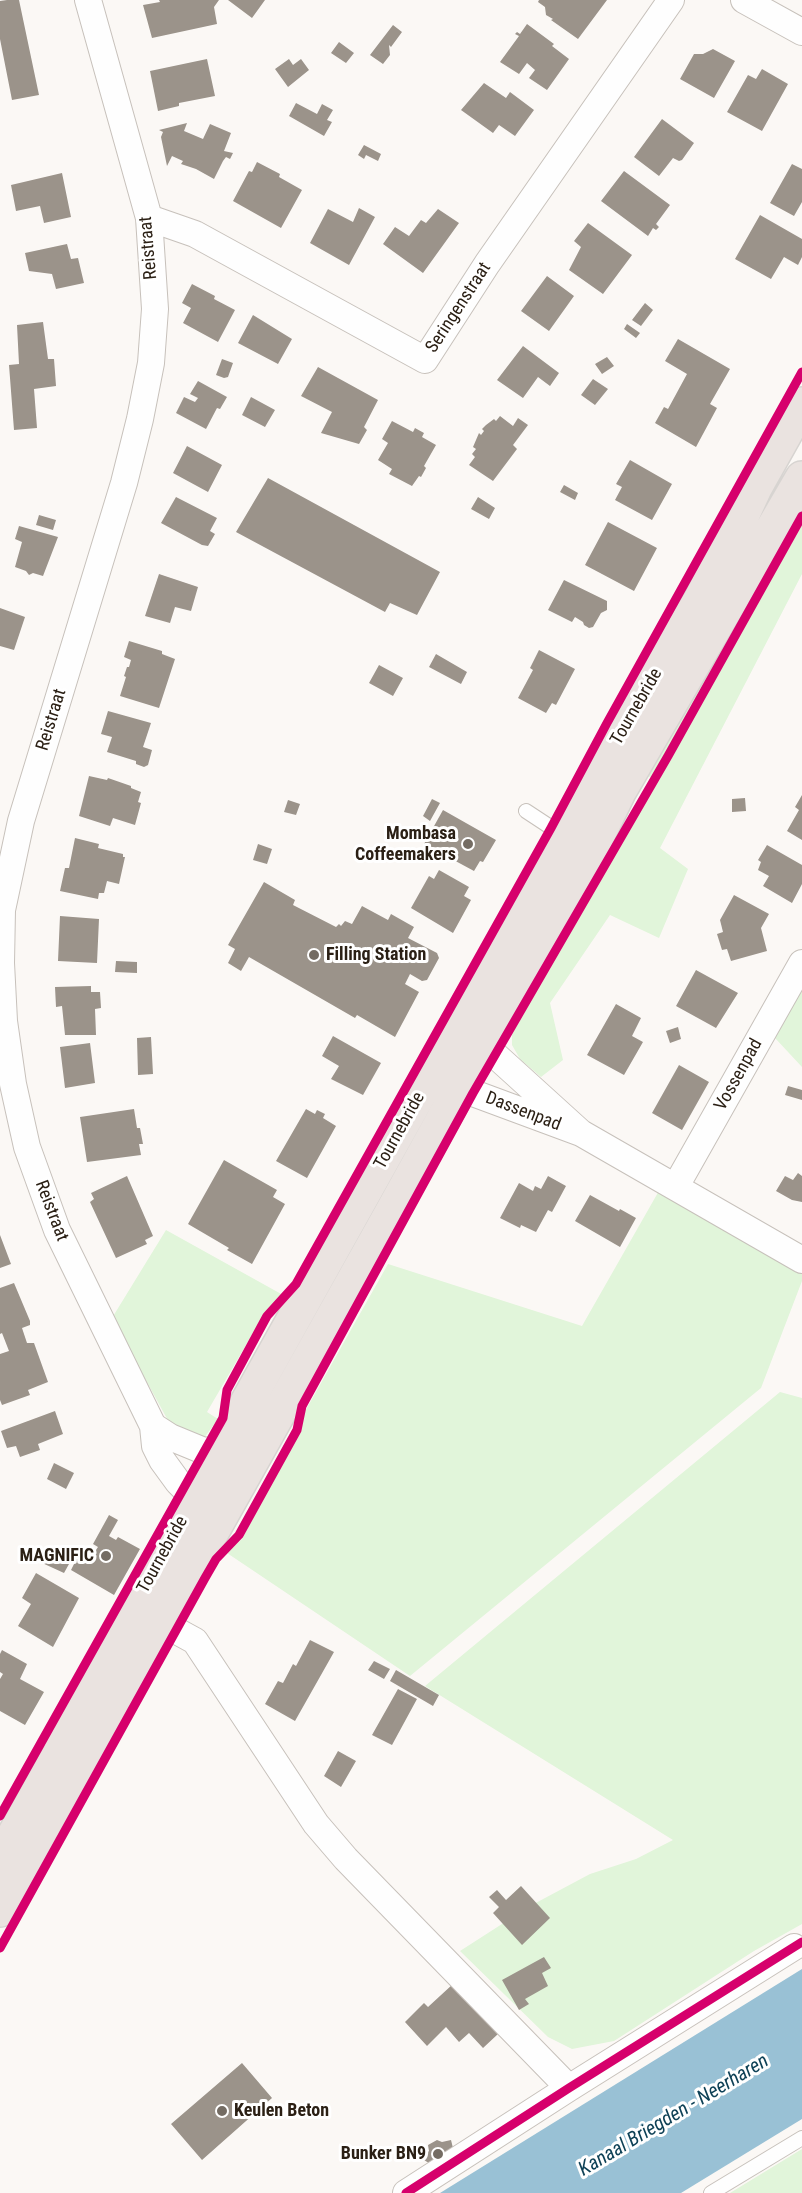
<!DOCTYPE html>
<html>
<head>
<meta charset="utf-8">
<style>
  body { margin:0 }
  canvas { display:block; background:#fbf8f5 }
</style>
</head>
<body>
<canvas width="802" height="2193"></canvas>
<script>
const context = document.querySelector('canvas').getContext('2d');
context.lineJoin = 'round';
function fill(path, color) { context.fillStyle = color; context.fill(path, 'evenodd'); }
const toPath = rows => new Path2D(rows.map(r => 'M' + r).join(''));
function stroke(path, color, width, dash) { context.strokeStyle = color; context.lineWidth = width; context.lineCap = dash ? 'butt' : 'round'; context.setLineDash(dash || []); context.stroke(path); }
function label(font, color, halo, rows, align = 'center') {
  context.font = font + ' "Roboto Condensed",sans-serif'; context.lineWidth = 6; context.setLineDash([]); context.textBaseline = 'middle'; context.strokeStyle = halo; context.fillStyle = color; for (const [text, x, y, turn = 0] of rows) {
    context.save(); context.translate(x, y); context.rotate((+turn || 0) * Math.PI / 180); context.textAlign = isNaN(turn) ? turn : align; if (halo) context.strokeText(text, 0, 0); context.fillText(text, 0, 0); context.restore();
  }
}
const green = toPath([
  [802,509,651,778,646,774],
  [802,525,802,574,660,848,688,869,659,938,610,915,550,1003,563,1060,541,1077,520,1059,512,1045,512,1034],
  [802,990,802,1067,775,1038],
  [660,1189,802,1268,802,1281,761,1388,410,1676,227,1553,242,1539,299,1431,303,1415,388,1264,582,1326],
  [166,1230,283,1295,264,1314,207,1412,218,1419,204,1438,171,1426,112,1318],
  [780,1392,802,1398,802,1924,754,1951,614,2041,572,2049,548,2037,460,1951,530,1906,590,1874,636,1859,673,1840,425,1686],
  [802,2149,802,2193,730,2193]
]);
const water = toPath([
  [802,1969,802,2119,681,2193,440,2193]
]);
const building = toPath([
  [7,0,19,0,39,95,12,100,0,39,0,1],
  [159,0,219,0,214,7,217,24,152,38,143,5,160,2],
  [228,0,265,0,252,18],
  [539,0,607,0,578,39,551,20,553,19,546,15,545,7,538,2],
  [527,24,554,44,552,46,569,59,547,90,529,78,535,70,527,63,519,74,500,62,519,36,515,34,517,32,520,34],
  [393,25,402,32,391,47,389,45,390,55,383,64,370,55],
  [339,42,354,53,346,63,331,53],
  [713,49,735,61,714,98,680,79,694,54,703,54],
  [207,59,215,96,179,103,179,106,158,111,150,71],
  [289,59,293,65,301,59,309,70,288,87,275,69],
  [762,69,788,84,762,131,727,112,748,75,756,79],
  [484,83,506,98,510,92,534,110,515,136,499,125,493,133,461,110],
  [296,103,317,114,322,104,333,110,327,120,332,122,324,136,289,116],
  [662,119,694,143,682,160,679,161,673,158,659,176,634,157],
  [187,123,184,131,203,139,210,124,231,133,224,151,233,153,230,159,226,157,223,161,214,179,196,169,181,164,183,161,172,156,167,166,161,137,163,132,159,130],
  [364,145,381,154,378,161,366,155,364,159,358,155],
  [257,162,280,174,279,177,302,190,281,228,233,201,249,171,252,172],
  [792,164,802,169,802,202,794,216,770,203],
  [624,171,670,205,656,224,659,227,656,230,653,228,648,236,601,201],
  [62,173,71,217,44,223,40,206,16,211,11,185],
  [359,208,375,217,349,265,310,243,328,209,353,222],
  [438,209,459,223,423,273,383,244,395,227,409,236,421,220,426,223],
  [760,215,802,239,802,257,798,265,784,257,771,279,735,259],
  [588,223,632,255,603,294,569,270,581,247,574,241],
  [67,244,71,259,78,258,84,283,56,289,52,274,29,271,25,253],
  [547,276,574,296,549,331,521,311],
  [192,284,215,296,214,299,235,310,218,342,183,323,191,308,182,303],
  [645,303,653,310,641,326,632,320],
  [253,315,292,339,278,364,238,343],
  [43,322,48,359,54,359,56,386,34,389,37,428,14,430,9,365,19,364,17,325],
  [627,324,640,333,636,338,624,329],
  [678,339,730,369,710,404,717,408,696,447,655,423,664,407,668,409,687,374,665,361],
  [523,346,559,373,550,386,538,377,523,398,497,380],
  [607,357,614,366,602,374,595,364],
  [222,359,233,363,228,377,224,378,216,375],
  [318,367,378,400,364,427,367,430,359,444,321,433,332,412,301,396],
  [593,379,608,389,595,405,581,395],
  [198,381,227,397,220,409,217,408,206,429,176,413,184,397,195,402,198,398,190,394],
  [251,397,275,410,265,427,242,415],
  [500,416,513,426,518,418,528,425,513,445,517,449,493,481,469,465,475,457,472,454,476,449,473,447,479,433,481,435,484,431,482,429,486,425,494,419,496,421],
  [392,421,413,432,415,428,424,433,422,437,436,445,424,466,426,468,421,477,419,476,412,486,389,474,392,469,378,460,388,443,382,439],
  [187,446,222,465,208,492,173,473],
  [630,460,672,484,652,520,615,500,622,487,616,484],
  [268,478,440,572,417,615,390,603,385,612,236,532],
  [564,485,578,493,575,500,560,492],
  [176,497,217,518,210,531,215,534,208,546,202,545,161,523],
  [478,497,495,508,489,519,471,509],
  [39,515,56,520,53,530,36,525],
  [608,522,657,548,634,591,585,565],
  [19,526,58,537,43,576,33,573,29,575,26,571,15,567,22,542,15,539],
  [159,574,198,587,191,611,175,607,170,623,145,616],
  [564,580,607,601,607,610,601,613,593,627,589,628,584,625,583,622,575,617,572,622,548,610],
  [0,608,25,617,14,650,0,646],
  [129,641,162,651,162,654,175,659,159,708,120,696,126,677,124,676,127,667,129,667,131,660,124,657],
  [539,650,575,669,556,705,552,703,546,713,518,698,533,670,530,668],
  [436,654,467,672,461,684,429,667],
  [379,665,403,678,393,696,369,683],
  [108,711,151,723,143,747,152,750,148,765,144,767,136,764,136,761,107,752,112,737,101,734],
  [89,776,107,780,108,778,131,786,131,788,141,792,138,802,141,803,135,825,113,818,110,826,79,816],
  [802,795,802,840,787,831,799,810,795,807],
  [745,798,746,811,732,812,732,799],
  [432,799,440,803,430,821,423,816],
  [288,800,300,804,296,815,284,812],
  [443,810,496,840,483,862,480,861,474,871,424,844],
  [75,838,99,844,98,848,123,854,123,857,125,857,119,884,107,881,104,893,99,893,98,899,60,891,65,868,69,868],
  [258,844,272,849,267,864,253,860],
  [767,845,802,865,802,884,792,903,763,886,769,876,758,870,761,862,758,860],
  [439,870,469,887,464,896,471,900,453,933,411,908,429,876,434,879],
  [264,882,295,900,293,905,336,927,339,924,341,926,345,921,352,924,362,906,388,920,391,914,414,927,408,938,437,953,439,958,427,980,422,981,410,974,405,984,419,992,395,1037,357,1015,355,1018,249,957,241,971,228,963,235,949,228,945],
  [734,895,769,914,761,928,767,951,731,961,727,949,722,950,717,934,723,932,720,920],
  [60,916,99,919,97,963,58,961],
  [116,961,137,962,137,973,115,972],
  [696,970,738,993,716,1028,676,1006],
  [91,986,91,992,100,992,101,1008,95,1009,96,1035,65,1035,62,1006,56,1007,55,987],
  [616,1004,641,1018,632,1036,643,1042,624,1075,587,1055],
  [678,1027,681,1039,670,1043,666,1031],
  [333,1036,381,1063,363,1095,331,1079,339,1066,322,1056],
  [151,1037,153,1074,138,1075,137,1038],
  [90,1043,95,1083,65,1088,60,1047],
  [679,1065,709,1082,682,1130,652,1113],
  [788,1086,802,1090,802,1100,785,1095],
  [134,1109,137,1128,140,1128,143,1144,139,1144,141,1155,87,1162,80,1117],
  [306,1109,315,1114,317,1110,325,1114,323,1118,336,1126,307,1178,276,1161],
  [224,1160,277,1190,273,1197,285,1204,252,1264,227,1250,229,1248,188,1224],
  [798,1173,802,1176,802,1202,792,1200,776,1191,785,1176,793,1180],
  [127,1176,153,1236,145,1240,147,1244,116,1258,90,1202,94,1199,91,1193],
  [548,1176,566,1186,552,1212,548,1210,536,1232,521,1225,520,1228,500,1218,519,1183,533,1191,535,1186,541,1189],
  [590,1195,619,1211,620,1209,636,1218,620,1247,575,1221],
  [0,1235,11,1264,0,1268],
  [14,1283,30,1321,30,1325,22,1328,27,1343,34,1343,48,1382,28,1390,30,1395,2,1405,0,1400,0,1354,9,1351,2,1333,0,1334,0,1288],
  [55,1411,63,1434,38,1444,40,1450,20,1457,16,1446,7,1448,1,1431],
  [54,1463,74,1473,66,1489,47,1479],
  [109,1515,118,1520,109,1536,116,1540,118,1537,140,1549,114,1595,71,1570,76,1560,73,1558,81,1545,94,1553,98,1547,93,1544],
  [42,1551,69,1564,64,1573,40,1562,37,1559],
  [36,1573,79,1598,53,1647,18,1626,31,1604,22,1598],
  [310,1640,334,1652,295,1721,265,1704,278,1681,283,1683,293,1664,296,1666],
  [2,1650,27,1664,20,1679,44,1692,25,1725,0,1711,0,1679,3,1674,0,1672,0,1654],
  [374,1661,390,1669,384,1679,368,1670],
  [396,1670,439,1695,433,1706,390,1681],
  [398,1689,417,1699,392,1745,372,1735],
  [338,1751,356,1761,341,1787,324,1776],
  [521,1886,550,1918,522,1945,493,1913,499,1907,489,1897,497,1890,506,1900],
  [544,1957,551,1968,542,1973,548,1986,525,1999,529,2004,519,2010,502,1980],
  [453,1984,498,2034,483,2048,469,2033,459,2042,446,2027,427,2046,405,2022,424,2003,428,2007],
  [242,2063,272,2098,202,2160,171,2124],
  [437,2140,442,2142,451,2140,454,2152,432,2165,424,2160,423,2156,429,2151,428,2145]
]);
const lane = toPath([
  [526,811,564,836],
  [711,2193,802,2138]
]);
const street = toPath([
  [88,0,149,218,155,309,151,363,140,419,124,483,21,821,2,910,1,963,4,1021,13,1084,27,1147,57,1230,153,1426,155,1446,162,1460,178,1482,194,1498],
  [744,0,802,32],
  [149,218,195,234,425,360,487,264,671,0],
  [466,1045,484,1045,581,1133],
  [456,1067,463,1083,473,1093,581,1133,802,1260],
  [676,1186,802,963],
  [153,1426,170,1437,204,1451,221,1449],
  [144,1627,162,1623,195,1641,316,1824,346,1859,569,2088],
  [406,2193,569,2088,794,1947]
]);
const primary = toPath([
  [0,1860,59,1754,70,1723,221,1449,632,713,700,600,731,540,755,488,802,404],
  [0,1910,390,1215,582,868,619,792,802,478]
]);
const cycleway = toPath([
  [0,1816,223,1418,227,1390,267,1316,296,1284,551,828,607,723,802,372],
  [0,1948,205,1578,216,1559,239,1535,297,1430,302,1406,473,1093,668,756,802,516],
  [406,2193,569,2088,802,1942]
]);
const markers = [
  [468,844,6,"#746c63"],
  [314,955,6,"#746c63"],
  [106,1556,6,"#746c63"],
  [222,2111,6,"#746c63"],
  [438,2154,6,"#746c63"]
];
const streetNames = [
  ["Reistraat",149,248,-95],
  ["Seringenstraat",459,308,-57],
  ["Tournebride",637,707,-60],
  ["Reistraat",52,720,-73],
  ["Vossenpad",739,1075,-61],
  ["Dassenpad",523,1112,21],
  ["Tournebride",400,1131,-61],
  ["Reistraat",51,1211,69],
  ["Tournebride",163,1555,-61]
];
const poiNames = [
  ["Mombasa",456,834],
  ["Coffeemakers",456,855],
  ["Filling Station",326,955,"left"],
  ["MAGNIFIC",94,1556],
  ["Keulen Beton",234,2111,"left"],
  ["Bunker BN9",426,2154]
];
const waterNames = [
  ["Kanaal Briegden - Neerharen",674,2116,-31]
];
fill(green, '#e1f5da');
fill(water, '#99c1d5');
fill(building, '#9b938a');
stroke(lane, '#c7c1bb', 16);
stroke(street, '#c7c1bb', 28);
stroke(primary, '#d7d4d1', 36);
stroke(lane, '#fefefe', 14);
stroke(street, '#fefefe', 26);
stroke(primary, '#eae3e0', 33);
stroke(cycleway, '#d6006c', 9);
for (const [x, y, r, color] of markers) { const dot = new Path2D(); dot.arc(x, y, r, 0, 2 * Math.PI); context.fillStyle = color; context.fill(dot); stroke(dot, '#fff', 2); }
label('18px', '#2b2015', '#fff', streetNames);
label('bold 18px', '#2b2015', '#fff', poiNames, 'right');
label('italic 20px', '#0e4156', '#fff', waterNames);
</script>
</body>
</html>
